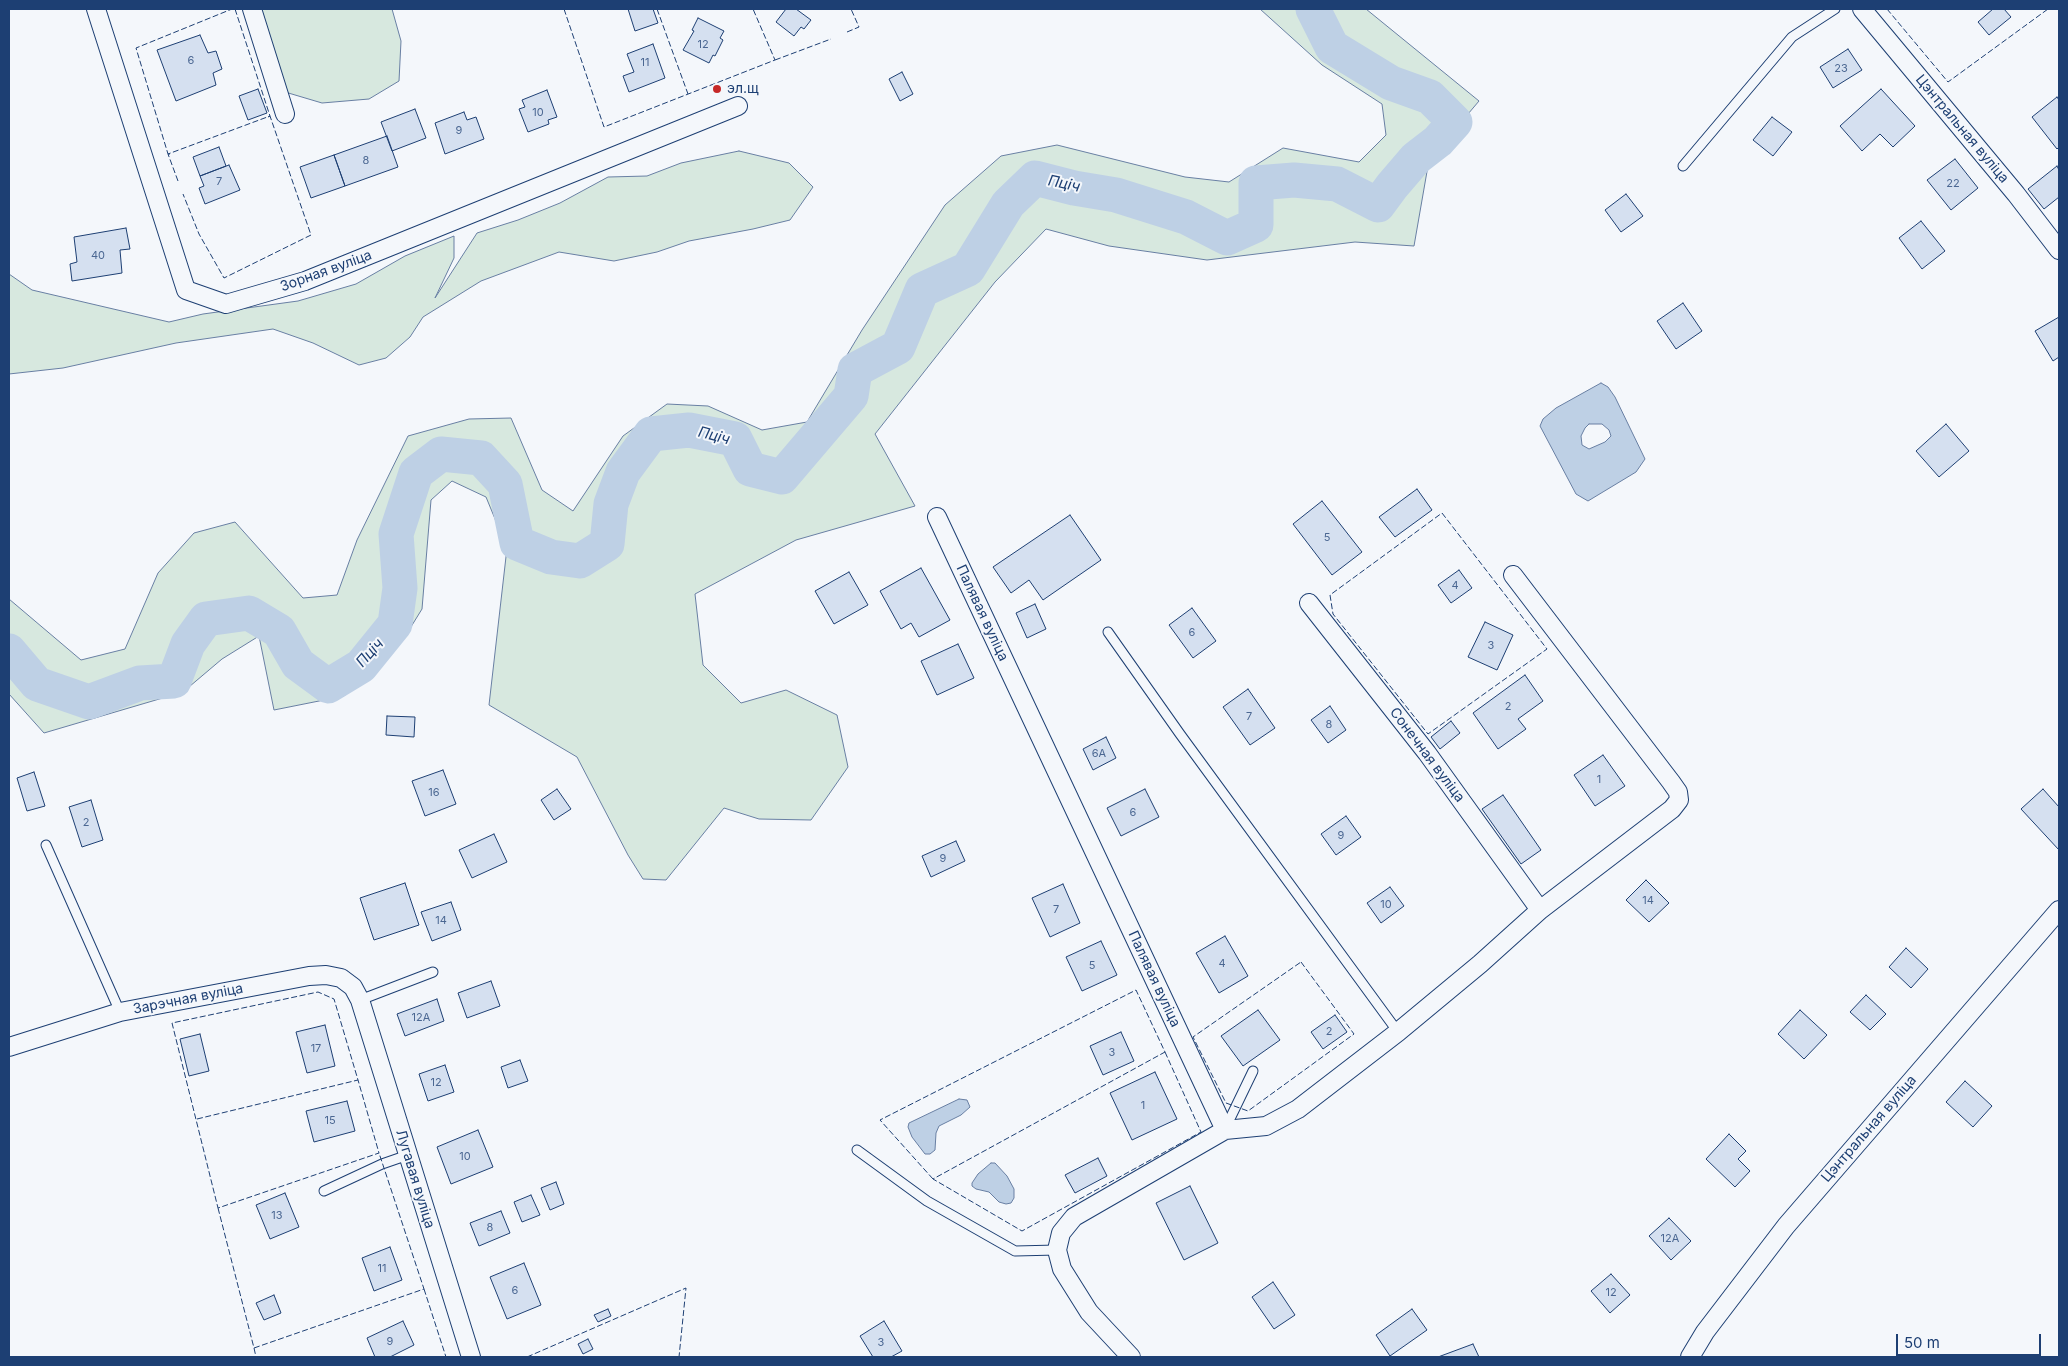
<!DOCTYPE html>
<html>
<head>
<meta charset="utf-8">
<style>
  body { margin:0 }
  #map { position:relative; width:2068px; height:1366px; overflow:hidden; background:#f4f7fb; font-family:Inter,sans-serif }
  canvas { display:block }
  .frame { position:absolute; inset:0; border:10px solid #1d3f73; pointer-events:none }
  .scale { position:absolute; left:1896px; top:1334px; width:145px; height:22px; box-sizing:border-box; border:2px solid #1d3f73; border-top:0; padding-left:6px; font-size:15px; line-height:18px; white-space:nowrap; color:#1d3f73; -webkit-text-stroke:4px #f4f7fb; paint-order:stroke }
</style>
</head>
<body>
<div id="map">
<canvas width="2068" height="1366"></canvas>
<div class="frame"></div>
<div class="scale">50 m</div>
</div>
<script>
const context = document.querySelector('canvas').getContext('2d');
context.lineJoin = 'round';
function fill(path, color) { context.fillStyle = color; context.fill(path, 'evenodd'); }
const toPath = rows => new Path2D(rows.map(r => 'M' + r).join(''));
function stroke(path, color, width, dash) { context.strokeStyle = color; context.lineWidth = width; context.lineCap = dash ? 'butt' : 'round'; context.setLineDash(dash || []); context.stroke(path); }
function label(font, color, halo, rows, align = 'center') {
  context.font = font + ' Inter,sans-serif'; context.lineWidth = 4; context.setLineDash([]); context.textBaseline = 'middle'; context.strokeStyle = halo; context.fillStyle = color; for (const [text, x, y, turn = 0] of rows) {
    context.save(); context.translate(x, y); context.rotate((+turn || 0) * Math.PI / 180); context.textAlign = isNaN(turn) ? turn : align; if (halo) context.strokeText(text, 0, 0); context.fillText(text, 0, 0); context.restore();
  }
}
const green = toPath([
  [252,9,392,9,401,41,399,81,369,99,322,103,285,92,252,9],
  [1260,9,1366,9,1479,101,1429,160,1414,246,1355,242,1207,260,1109,246,1046,229,995,282,875,434,915,506,796,540,695,594,703,665,741,703,786,690,837,715,848,767,811,820,759,819,724,808,666,880,643,879,628,855,577,757,489,705,507,548,486,497,452,481,431,500,422,609,401,643,344,696,274,710,259,636,222,659,183,692,44,733,9,694,9,599,81,660,125,649,158,573,194,533,235,522,303,598,337,595,357,540,408,436,469,419,511,418,542,490,573,511,623,436,667,404,708,406,762,430,807,422,862,330,945,205,1001,156,1057,145,1185,177,1229,182,1283,148,1359,162,1386,135,1382,104,1322,65,1260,9],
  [739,151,789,163,813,187,790,220,753,229,689,241,657,252,614,261,559,252,481,281,423,317,410,337,386,358,359,365,313,343,273,329,176,343,63,368,9,374,9,274,32,290,169,322,203,314,298,301,356,284,405,256,454,236,454,258,435,298,477,233,518,220,560,203,608,177,647,176,681,163,739,151]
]);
const water = toPath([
  [1601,383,1608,387,1615,397,1645,459,1636,472,1588,501,1576,494,1540,426,1543,419,1556,408,1601,383],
  [1589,424,1602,424,1609,430,1611,436,1605,442,1589,449,1582,445,1581,436,1585,428,1589,424],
  [959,1099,967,1100,970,1107,961,1115,939,1126,936,1133,935,1150,930,1154,925,1154,912,1137,908,1127,909,1123,959,1099],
  [991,1163,995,1163,1007,1176,1014,1189,1014,1198,1011,1203,1006,1204,999,1202,989,1192,976,1189,972,1186,972,1183,978,1174,991,1163]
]);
const river = toPath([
  [9,651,37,684,89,702,140,683,174,681,188,644,206,619,249,613,279,631,298,664,328,686,361,666,395,624,400,588,396,534,416,473,441,454,481,458,505,484,517,543,551,557,580,561,607,544,611,504,623,472,651,434,689,430,735,439,750,469,782,477,851,396,855,370,898,347,922,290,968,269,1008,204,1035,178,1074,188,1116,195,1186,217,1227,238,1256,225,1256,183,1294,180,1337,184,1378,205,1392,186,1416,158,1438,141,1455,122,1430,97,1391,83,1332,47,1313,9]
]);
const building = toPath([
  [628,9,653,9,658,23,635,31,628,9],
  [786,9,796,9,811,20,804,29,801,27,794,36,776,22,786,9],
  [1993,9,2004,9,2011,17,1989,35,1978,22,1993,9],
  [698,18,724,31,720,38,723,40,715,56,713,55,709,63,683,50,694,31,692,30,698,18],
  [200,35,208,53,216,51,222,69,213,73,216,85,176,101,157,50,200,35],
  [653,44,665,78,629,92,623,76,634,72,627,54,653,44],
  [1848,49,1862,70,1833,88,1820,67,1848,49],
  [902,72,913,94,900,101,889,79,902,72],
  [258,89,267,113,248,120,239,96,258,89],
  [1881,89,1915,126,1893,147,1880,134,1862,151,1840,126,1881,89],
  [547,90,557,117,548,120,549,124,528,132,519,109,525,107,522,100,547,90],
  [2057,97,2059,100,2059,147,2057,149,2032,117,2057,97],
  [415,109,426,138,392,151,381,122,415,109],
  [464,112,467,120,476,117,484,139,445,154,435,123,464,112],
  [1772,117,1792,132,1773,156,1753,140,1772,117],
  [387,136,398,167,345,186,334,155,387,136],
  [219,147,226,166,200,176,193,157,219,147],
  [334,155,345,186,311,198,300,167,334,155],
  [1955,159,1978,188,1951,210,1927,180,1955,159],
  [229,165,240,190,205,204,199,188,204,186,200,176,229,165],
  [2057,166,2059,170,2059,197,2044,209,2028,189,2057,166],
  [1626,194,1643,216,1621,232,1605,210,1626,194],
  [1921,221,1945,251,1922,269,1899,238,1921,221],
  [126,228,130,249,120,250,122,273,72,281,70,264,77,262,74,237,126,228],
  [1683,303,1702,331,1676,349,1657,321,1683,303],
  [2059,317,2059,357,2053,361,2035,331,2059,317],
  [1946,424,1969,451,1939,477,1916,451,1946,424],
  [1417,489,1432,510,1395,537,1379,517,1417,489],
  [1322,501,1362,552,1332,575,1293,524,1322,501],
  [1070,515,1101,560,1043,600,1029,580,1011,593,993,567,1070,515],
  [921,568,950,620,919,637,911,623,901,629,880,591,921,568],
  [1459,570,1472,588,1451,603,1438,585,1459,570],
  [849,572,868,605,834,624,815,591,849,572],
  [1035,604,1046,629,1027,638,1016,613,1035,604],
  [1192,608,1216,641,1193,658,1169,625,1192,608],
  [1485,622,1513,635,1497,670,1468,657,1485,622],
  [958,644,974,678,937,695,921,661,958,644],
  [1525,675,1543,701,1518,719,1526,729,1498,749,1473,713,1525,675],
  [1248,689,1275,728,1250,745,1223,707,1248,689],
  [1330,706,1346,730,1328,743,1311,720,1330,706],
  [387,716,415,717,414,737,386,735,387,716],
  [1451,721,1460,733,1440,749,1431,737,1451,721],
  [1106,737,1116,758,1093,770,1083,749,1106,737],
  [1603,755,1625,786,1595,806,1574,775,1603,755],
  [443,770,456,804,425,816,412,781,443,770],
  [34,772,45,806,27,811,17,778,34,772],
  [557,789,571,809,554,820,541,800,557,789],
  [1145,789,1159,817,1121,836,1107,808,1145,789],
  [2043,789,2059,807,2059,850,2021,809,2043,789],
  [1503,795,1541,850,1521,864,1482,809,1503,795],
  [91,800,103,840,82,847,69,807,91,800],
  [1346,816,1361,837,1336,855,1321,834,1346,816],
  [494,834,507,862,472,878,459,850,494,834],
  [956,841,965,861,931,877,922,856,956,841],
  [1646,880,1669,903,1649,922,1626,900,1646,880],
  [405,883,419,925,374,940,360,898,405,883],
  [1063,884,1080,923,1050,937,1032,898,1063,884],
  [1390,887,1404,906,1381,923,1367,903,1390,887],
  [451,902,461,930,432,941,421,912,451,902],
  [1225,936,1248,976,1219,993,1196,953,1225,936],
  [1101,941,1117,975,1082,991,1066,957,1101,941],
  [1906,948,1928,969,1911,988,1889,967,1906,948],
  [491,981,500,1006,467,1018,458,993,491,981],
  [1866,995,1886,1014,1870,1030,1850,1012,1866,995],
  [437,999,444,1021,405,1036,397,1014,437,999],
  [1258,1010,1280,1040,1243,1066,1221,1036,1258,1010],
  [1800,1010,1827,1035,1804,1059,1778,1034,1800,1010],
  [1335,1015,1347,1032,1323,1049,1311,1032,1335,1015],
  [325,1025,335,1066,307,1073,296,1032,325,1025],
  [1121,1032,1134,1061,1103,1075,1090,1046,1121,1032],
  [200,1034,209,1071,189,1076,180,1039,200,1034],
  [520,1060,528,1081,508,1088,501,1067,520,1060],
  [445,1065,454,1092,428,1101,419,1074,445,1065],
  [1155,1072,1177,1119,1132,1140,1110,1093,1155,1072],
  [1965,1081,1992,1106,1973,1127,1946,1102,1965,1081],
  [347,1101,355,1131,314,1142,306,1111,347,1101],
  [478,1130,493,1167,451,1184,437,1147,478,1130],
  [1729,1134,1746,1151,1738,1159,1750,1171,1735,1187,1706,1159,1729,1134],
  [1098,1158,1107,1176,1075,1193,1065,1175,1098,1158],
  [556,1182,564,1204,550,1210,541,1188,556,1182],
  [1190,1186,1218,1243,1184,1260,1156,1203,1190,1186],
  [285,1193,299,1227,270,1239,256,1205,285,1193],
  [531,1195,540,1215,522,1222,514,1202,531,1195],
  [501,1211,510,1233,479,1246,470,1223,501,1211],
  [1669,1218,1691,1241,1671,1260,1649,1236,1669,1218],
  [390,1247,402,1280,374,1291,362,1258,390,1247],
  [524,1263,541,1305,507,1319,490,1277,524,1263],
  [1611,1274,1630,1295,1610,1313,1591,1291,1611,1274],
  [1273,1282,1295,1315,1274,1329,1252,1297,1273,1282],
  [274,1295,281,1313,264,1320,256,1303,274,1295],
  [608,1309,611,1316,598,1322,594,1315,608,1309],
  [1412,1309,1427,1330,1390,1356,1376,1335,1412,1309],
  [403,1321,414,1345,390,1357,375,1357,367,1338,403,1321],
  [884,1321,902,1351,891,1357,873,1357,860,1336,884,1321],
  [588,1339,593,1349,583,1354,578,1344,588,1339],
  [1473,1344,1479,1357,1438,1357,1473,1344]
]);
const lane = toPath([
  [1683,166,1792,37,1835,9],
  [1108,632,1180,734,1398,1032],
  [46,845,120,1012],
  [360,1000,433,972],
  [1225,1129,1253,1071],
  [857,1150,927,1201,1015,1251,1057,1250],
  [324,1191,382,1164,408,1155]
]);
const street = toPath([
  [96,9,186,290,226,304,305,281,738,106],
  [252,9,285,114],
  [1862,9,2016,194,2059,250],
  [937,517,1225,1130,1074,1217,1061,1233,1057,1250,1062,1269,1089,1312,1131,1357],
  [1309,603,1427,753,1540,910],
  [9,1047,120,1012,309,976,326,975,341,978,353,987,360,1000,471,1357],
  [1225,1130,1266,1126,1298,1109,1398,1032,1480,964,1540,910,1672,809,1679,800,1678,792,1671,782,1513,575],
  [1690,1357,1705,1332,1786,1226,2059,910]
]);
const fence = toPath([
  [235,9,270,116,268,117],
  [564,9,604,127,775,60,753,9],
  [657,9,688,94],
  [1887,9,1948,82,2048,9],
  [847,32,859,27,851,9],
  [775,60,831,39],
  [170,154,168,154,136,48,232,9],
  [178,181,168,154,270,116,311,235,224,278,199,234,183,194],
  [1442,513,1547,649,1428,734,1333,614,1330,595,1442,513],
  [1301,962,1354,1034,1248,1111,1226,1103,1193,1037,1301,962],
  [1165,1052,1201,1132,1022,1231,933,1179,1165,1052],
  [197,1119,358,1080,334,999,318,992,172,1023,218,1208,379,1153,358,1080],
  [933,1179,880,1120,1136,990,1165,1052],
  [218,1208,254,1348,424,1289,379,1153],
  [424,1289,446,1357],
  [254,1348,256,1357],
  [527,1357,686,1288,679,1357]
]);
const markers = [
  [717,89,5,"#c62828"]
];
const numberNames = [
  ["12",703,45],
  ["6",191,61],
  ["11",645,63],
  ["23",1841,69],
  ["10",538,113],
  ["9",459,131],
  ["8",366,161],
  ["7",219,182],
  ["22",1953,184],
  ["40",98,256],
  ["5",1327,538],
  ["4",1455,586],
  ["6",1192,633],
  ["3",1491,646],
  ["2",1508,707],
  ["7",1249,717],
  ["8",1329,725],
  ["6А",1099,754],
  ["1",1599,780],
  ["16",434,793],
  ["6",1133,813],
  ["2",86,823],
  ["9",1341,836],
  ["9",943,859],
  ["14",1648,901],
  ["10",1386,905],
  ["7",1056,910],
  ["14",441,921],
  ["4",1222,964],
  ["5",1092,966],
  ["12А",421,1018],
  ["2",1329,1032],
  ["17",316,1049],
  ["3",1112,1053],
  ["12",436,1083],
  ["1",1143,1106],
  ["15",330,1121],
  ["10",465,1157],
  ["13",277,1216],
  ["8",490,1228],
  ["12А",1670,1239],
  ["11",382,1269],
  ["6",515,1291],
  ["12",1611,1293],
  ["9",390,1342],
  ["3",881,1343]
];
const poiNames = [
  ["эл.щ",727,89]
];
const streetNames = [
  ["Цэнтральная вуліца",1962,129,50],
  ["Зорная вуліца",326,271,-20],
  ["Палявая вуліца",982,613,65],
  ["Сонечная вуліца",1427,755,53],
  ["Палявая вуліца",1154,979,65],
  ["Зарэчная вуліца",188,999,-11],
  ["Цэнтральная вуліца",1869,1129,-49],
  ["Лугавая вуліца",415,1179,73]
];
const waterNames = [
  ["Пціч",1064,184,12],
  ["Пціч",714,436,15],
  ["Пціч",370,653,-48]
];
fill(green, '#d7e8df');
stroke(green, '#687fa3', 1);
fill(water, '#bed0e5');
stroke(water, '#687fa3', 1);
stroke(river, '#bed0e5', 35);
fill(building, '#d5e0f0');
stroke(building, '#1d3f73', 1);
stroke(lane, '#1d3f73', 11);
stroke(street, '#1d3f73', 20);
stroke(lane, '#f4f7fb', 9);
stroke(street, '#f4f7fb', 18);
stroke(fence, '#1d3f73', 1, [6, 2.5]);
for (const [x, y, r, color] of markers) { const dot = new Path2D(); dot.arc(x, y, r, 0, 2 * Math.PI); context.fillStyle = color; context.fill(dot); stroke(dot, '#f4f7fb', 2); }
label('11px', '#4b6792', null, numberNames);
label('14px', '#1d3f73', '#f4f7fb', poiNames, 'left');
label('14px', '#1d3f73', '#f4f7fb', streetNames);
label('italic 15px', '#1d3f73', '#f4f7fb', waterNames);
</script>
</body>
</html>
